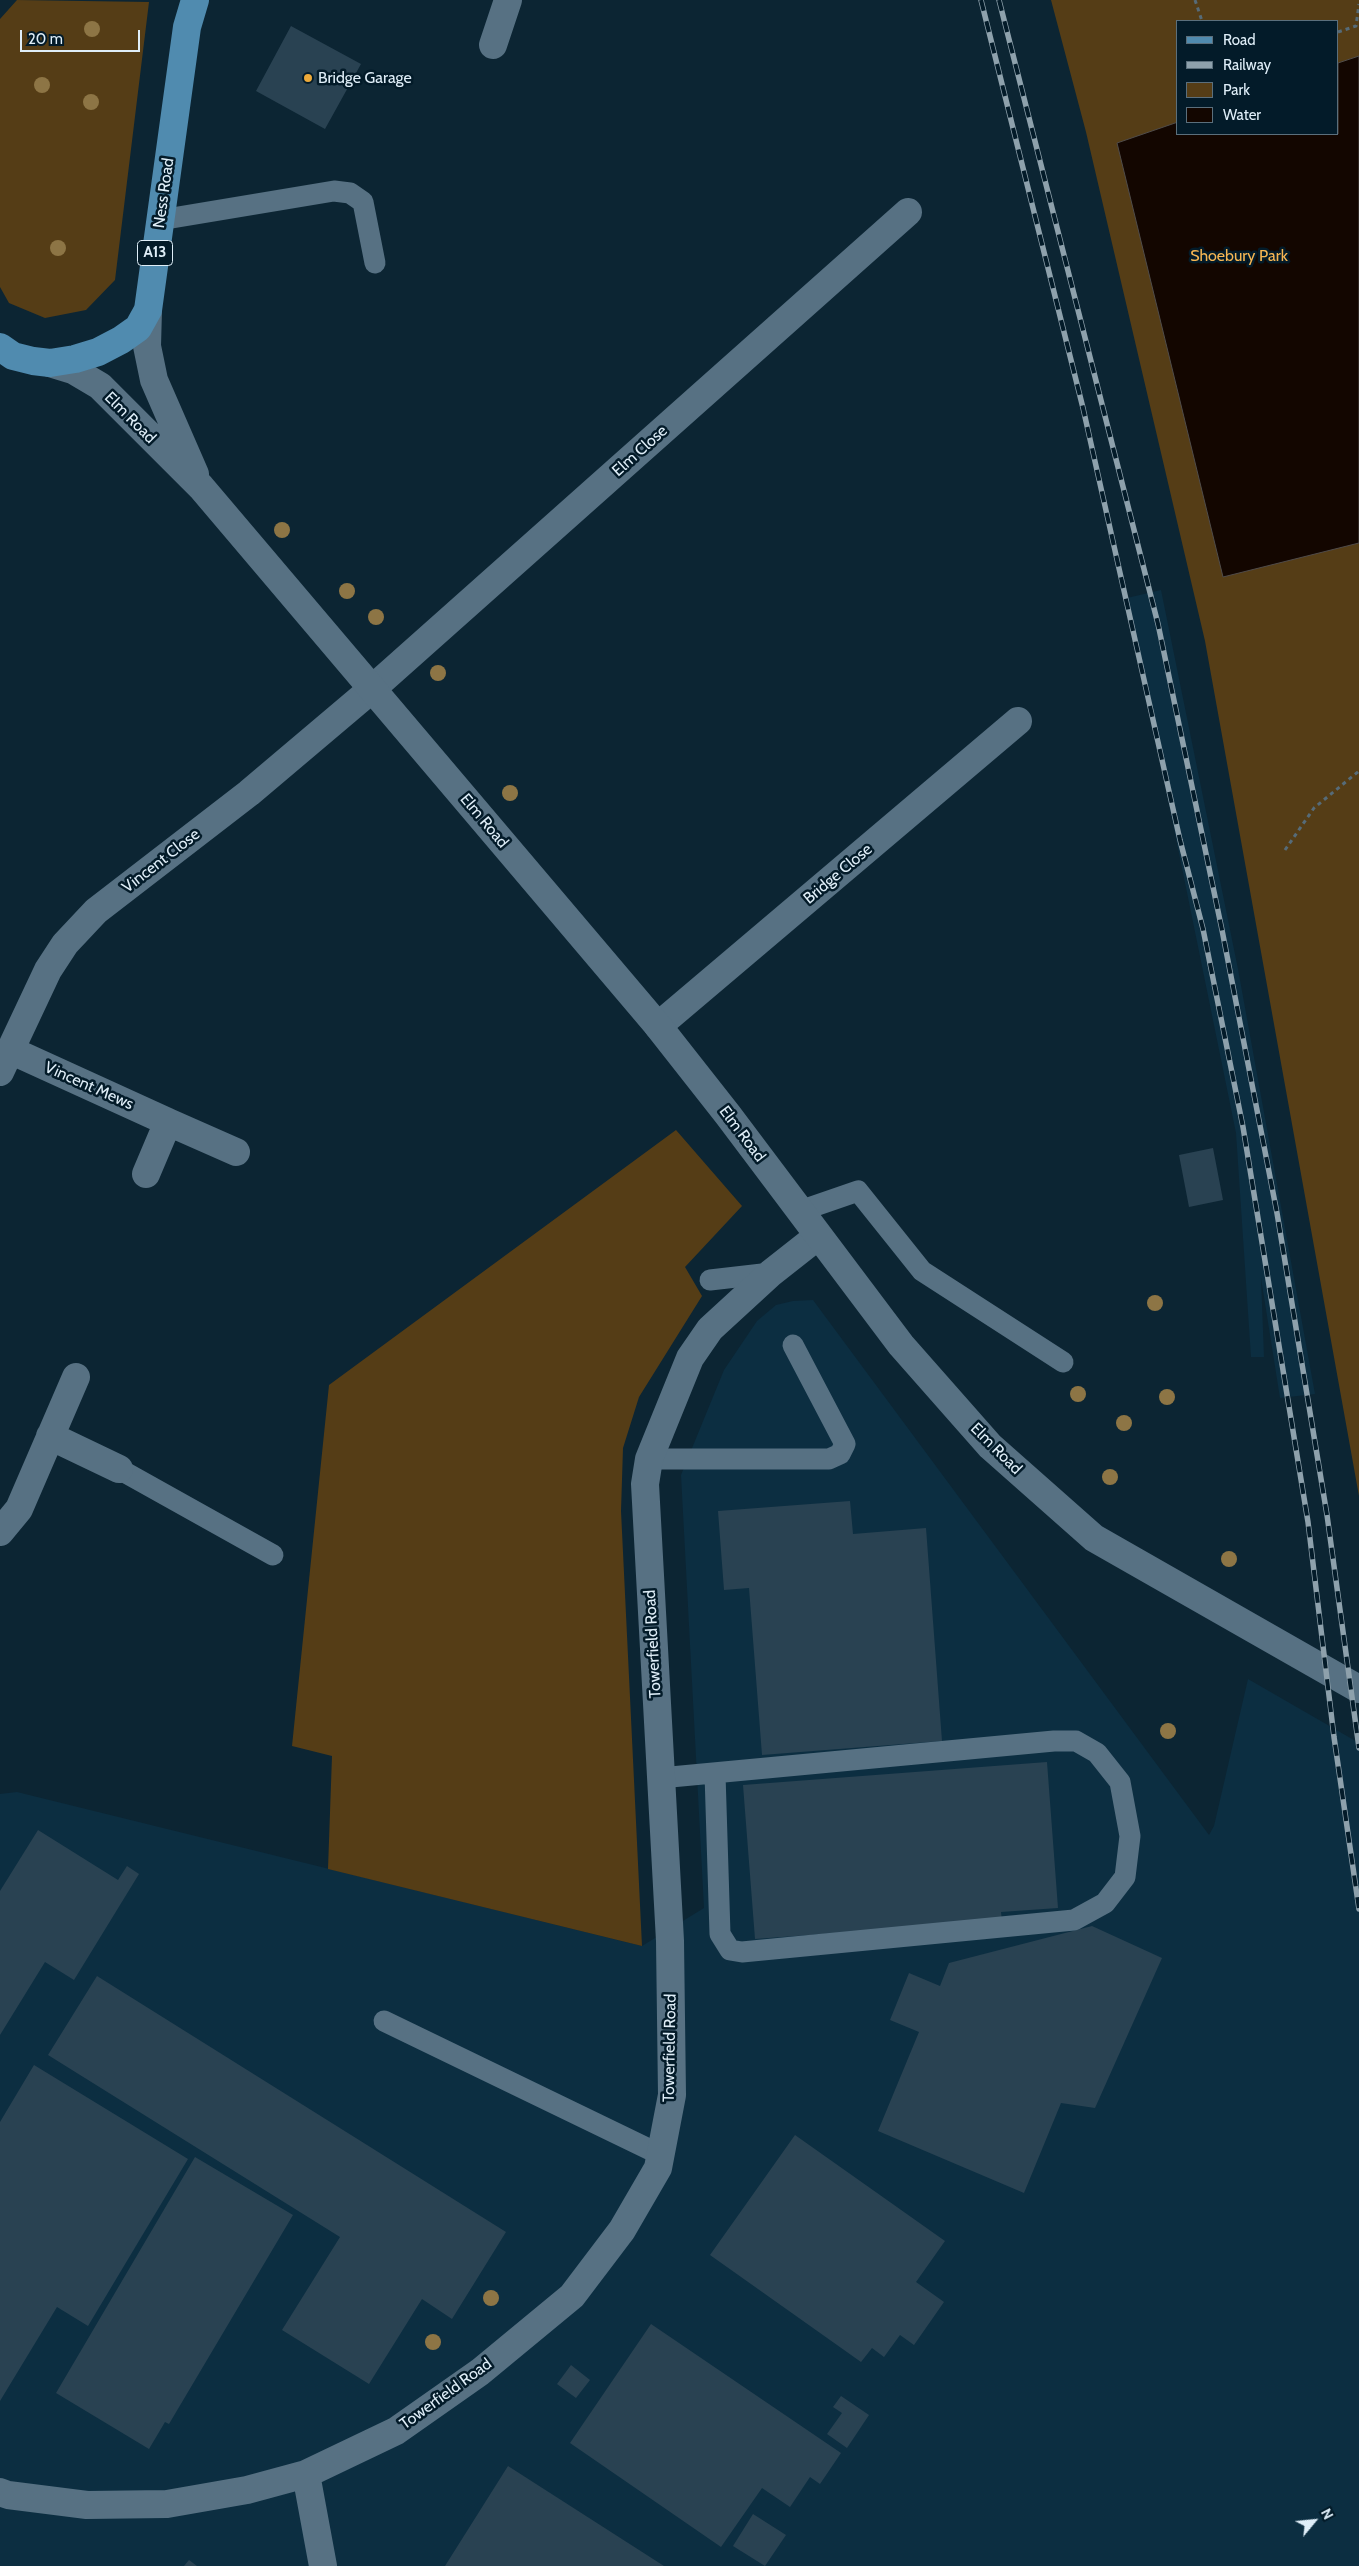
<!DOCTYPE html>
<html>
<head>
<meta charset="utf-8">
<style>
  body { margin:0 }
  #map { position:relative; width:1359px; height:2566px; overflow:hidden; background:#0c2533; font-family:Cabin,sans-serif }
  canvas { display:block }
  .legend { position:absolute; left:1176px; top:20px; width:162px; height:115px; box-sizing:border-box; background:#031b29; border:1px solid #5b6f7c; margin:0; padding:6px 9px; list-style:none; font-size:15px; color:#dfeef8 }
  .legend li { display:flex; align-items:center; gap:10px; height:25px }
  .legend b { width:25px; border:1px solid #5b6f7c }
  .north { position:absolute; left:1289px; top:2496px; width:50px; height:50px; -webkit-text-stroke:4px #031b29; paint-order:stroke; rotate:62deg; font-size:14px; font-weight:700; line-height:20px; text-align:center; color:#dfeef8 }
  .north::after { content:''; display:block; margin:auto; width:18px; height:22px; background:#dfeef8; clip-path:polygon(50% 0,100% 100%,50% 72%,0 100%) }
  .scale { position:absolute; left:20px; top:30px; width:120px; height:22px; box-sizing:border-box; border:2px solid #dfeef8; border-top:0; padding-left:6px; font-size:15px; line-height:18px; white-space:nowrap; color:#dfeef8; -webkit-text-stroke:4px #031b29; paint-order:stroke }
</style>
</head>
<body>
<div id="map">
<canvas width="1359" height="2566"></canvas>
<ul class="legend">
<li><b style="height:6px;background:#508baf"></b>Road</li>
<li><b style="height:6px;background:#8ea1ac"></b>Railway</li>
<li><b style="height:14px;background:#553d16"></b>Park</li>
<li><b style="height:14px;background:#130600"></b>Water</li>
</ul>
<div class="north">N</div>
<div class="scale">20 m</div>
</div>
<script>
const context = document.querySelector('canvas').getContext('2d');
context.lineJoin = 'round';
function fill(path, color) { context.fillStyle = color; context.fill(path, 'evenodd'); }
const toPath = rows => new Path2D(rows.map(r => 'M' + r).join(''));
function stroke(path, color, width, dash) { context.strokeStyle = color; context.lineWidth = width; context.lineCap = dash ? 'butt' : 'round'; context.setLineDash(dash || []); context.stroke(path); }
function label(font, color, halo, rows, align = 'center') {
  context.font = font + ' Cabin,sans-serif'; context.lineWidth = 5; context.setLineDash([]); context.textBaseline = 'middle'; context.strokeStyle = halo; context.fillStyle = color; for (const [text, x, y, turn = 0] of rows) {
    context.save(); context.translate(x, y); context.rotate((+turn || 0) * Math.PI / 180); context.textAlign = isNaN(turn) ? turn : align; if (halo) context.strokeText(text, 0, 0); context.fillText(text, 0, 0); context.restore();
  }
}
const built = toPath([
  [1161,590,1238,969,1315,1394,1280,1398,1261,1278,1264,1357,1251,1357,1236,1133,1127,598],
  [813,1300,1209,1835,1214,1826,1248,1679,1359,1743,1359,2566,0,2566,0,1794,17,1792,642,1946,704,1908,681,1475,724,1370,757,1321,776,1305,793,1301]
]);
const green = toPath([
  [17,0,149,2,115,280,86,310,45,318,9,303,0,287,0,19],
  [1051,0,1359,0,1359,1496,1205,641,1086,132],
  [1178,21,1338,21,1338,134,1178,134],
  [676,1130,742,1206,685,1267,702,1296,639,1397,623,1448,621,1511,642,1946,328,1869,332,1756,292,1746,329,1385]
]);
const water = toPath([
  [1359,56,1359,543,1223,577,1117,143,1178,122,1178,134,1338,134,1338,63,1359,56]
]);
const building = toPath([
  [291,26,361,64,325,129,256,91],
  [1213,1148,1223,1200,1189,1207,1179,1155],
  [850,1501,853,1534,926,1528,942,1741,762,1755,749,1588,724,1590,718,1511],
  [1047,1762,1058,1908,1001,1912,1002,1921,755,1939,743,1785],
  [38,1830,118,1880,127,1866,139,1874,74,1980,45,1962,0,2035,0,1891],
  [1092,1926,1162,1958,1095,2108,1061,2103,1024,2193,878,2131,919,2032,890,2020,909,1973,940,1986,949,1963],
  [97,1976,506,2232,452,2319,422,2299,369,2384,282,2330,340,2237,48,2055],
  [34,2065,188,2159,88,2326,57,2307,0,2401,0,2122],
  [795,2135,945,2241,916,2282,944,2302,914,2345,900,2335,884,2357,872,2348,861,2362,710,2255],
  [195,2157,293,2215,169,2424,165,2422,149,2449,56,2393],
  [651,2324,841,2453,820,2484,810,2477,790,2507,762,2488,721,2547,570,2443],
  [571,2365,590,2380,576,2398,557,2384],
  [841,2396,869,2415,847,2448,827,2434,842,2413,833,2407],
  [508,2466,664,2566,445,2566],
  [753,2514,786,2535,765,2566,733,2546],
  [189,2560,197,2566,184,2566]
]);
const path = toPath([
  [1195,0,1202,21],
  [1338,32,1356,26,1359,4],
  [1285,850,1314,808,1359,771]
]);
const lane = toPath([
  [160,220,334,191,350,193,363,202,375,263],
  [800,1211,858,1191,922,1271,1063,1362],
  [710,1280,771,1273],
  [649,1459,829,1459,840,1454,845,1444,793,1345],
  [119,1469,273,1555],
  [660,1778,1054,1741,1076,1741,1097,1753,1120,1782,1130,1836,1125,1877,1105,1903,1074,1920,742,1952,730,1950,720,1934,715,1774],
  [384,2021,661,2155]
]);
const street = toPath([
  [493,45,508,0],
  [658,1026,1018,721],
  [10,1050,168,1122,146,1174],
  [0,1072,48,970,65,944,96,911,249,793,372,689,908,212],
  [168,1122,236,1152],
  [50,1436,119,1469],
  [0,1532,19,1509,76,1377],
  [306,2474,323,2566],
  [0,2492,8,2495,87,2505,167,2504,247,2490,306,2474,396,2431,480,2372,572,2296,622,2230,658,2168,672,2095,670,1941,645,1484,649,1459,690,1358,710,1329,771,1273,818,1236]
]);
const secondary = toPath([
  [148,310,147,346,154,380,195,474],
  [50,363,73,370,100,386,201,487,658,1026,728,1115,901,1345,990,1446,1094,1538,1359,1689]
]);
const primary = toPath([
  [0,347,13,356,33,361,50,363,75,359,98,352,121,340,138,328,148,310,187,27,195,0]
]);
const rail = toPath([
  [981,0,1083,408,1180,840,1203,929,1243,1127,1308,1522,1334,1737,1359,1909],
  [999,0,1158,624,1222,930,1277,1213,1327,1515,1359,1748]
]);
const trees = [
  [92,29],
  [42,85],
  [91,102],
  [58,248],
  [282,530],
  [347,591],
  [376,617],
  [438,673],
  [510,793],
  [1155,1303],
  [1078,1394],
  [1167,1397],
  [1124,1423],
  [1110,1477],
  [1229,1559],
  [1168,1731],
  [491,2298],
  [433,2342]
];
const markers = [
  [308,78,5,"#eca93a"]
];
const shields = [
  [155,253,35]
];
const shieldNames = [
  ["A13",155,253]
];
const poiNames = [
  ["Bridge Garage",318,78]
];
const streetNames = [
  ["Ness Road",164,193,-82],
  ["Elm Road",130,418,45],
  ["Elm Close",640,451,-42],
  ["Elm Road",484,821,50],
  ["Vincent Close",161,861,-38],
  ["Bridge Close",838,874,-40],
  ["Vincent Mews",89,1086,24],
  ["Elm Road",742,1134,53],
  ["Elm Road",996,1449,45],
  ["Towerfield Road",653,1644,-93],
  ["Towerfield Road",670,2048,-89],
  ["Towerfield Road",446,2394,-36]
];
const parkNames = [
  ["Shoebury Park",1239,256]
];
fill(built, '#0c2e41');
fill(green, '#553d16');
fill(water, '#130600');
stroke(water, '#504c4a', 1);
fill(building, '#294252');
stroke(path, '#566b78', 3, [4, 4]);
stroke(lane, '#577183', 21);
stroke(street, '#577183', 28);
stroke(secondary, '#577183', 28);
stroke(primary, '#508baf', 28);
stroke(rail, '#8ea1ac', 5.5);
stroke(rail, '#031b29', 4, [11]);
context.fillStyle = '#8d7545';
for (const [x, y] of trees) { context.beginPath(); context.arc(x, y, 8, 0, 2 * Math.PI); context.fill(); }
for (const [x, y, r, color] of markers) { const dot = new Path2D(); dot.arc(x, y, r, 0, 2 * Math.PI); context.fillStyle = color; context.fill(dot); stroke(dot, '#031b29', 2); }
for (const [x, y, w] of shields) { const box = new Path2D(); box.roundRect(x - w / 2, y - 12.5, w, 25, 4); context.fillStyle = '#031b29'; context.fill(box); stroke(box, '#dfeef8', 1); }
label('bold 15px', '#dfeef8', null, shieldNames);
label('16px', '#dfeef8', '#031b29', poiNames, 'left');
label('16px', '#dfeef8', '#031b29', streetNames);
label('16px', '#f6b653', '#031b29', parkNames);
</script>
</body>
</html>
